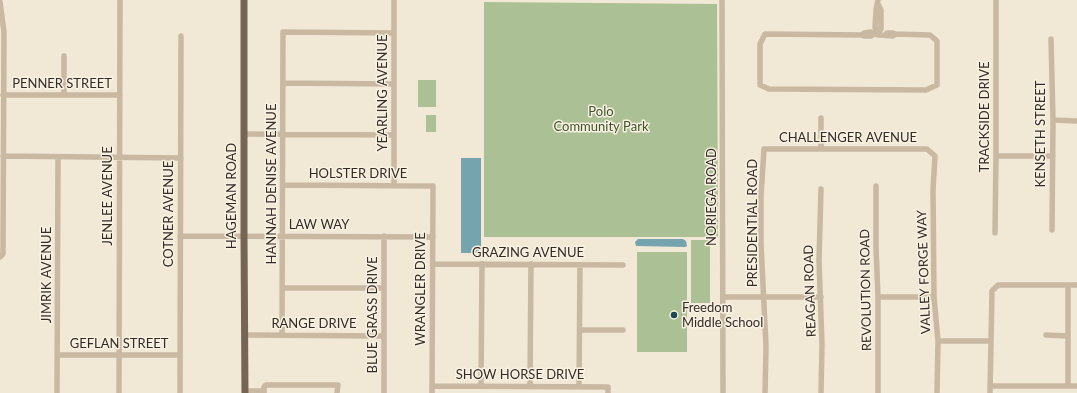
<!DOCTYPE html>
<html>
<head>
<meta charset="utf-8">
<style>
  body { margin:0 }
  canvas { display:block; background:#f1e8d6 }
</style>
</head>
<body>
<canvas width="1077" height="393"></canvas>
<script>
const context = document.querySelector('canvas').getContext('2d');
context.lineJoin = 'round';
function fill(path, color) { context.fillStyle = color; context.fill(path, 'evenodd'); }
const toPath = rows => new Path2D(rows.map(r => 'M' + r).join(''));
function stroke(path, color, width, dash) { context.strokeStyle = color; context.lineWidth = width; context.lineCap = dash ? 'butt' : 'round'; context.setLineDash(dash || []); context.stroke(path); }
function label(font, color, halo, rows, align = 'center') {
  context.font = font + ' Lato,sans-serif'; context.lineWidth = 3; context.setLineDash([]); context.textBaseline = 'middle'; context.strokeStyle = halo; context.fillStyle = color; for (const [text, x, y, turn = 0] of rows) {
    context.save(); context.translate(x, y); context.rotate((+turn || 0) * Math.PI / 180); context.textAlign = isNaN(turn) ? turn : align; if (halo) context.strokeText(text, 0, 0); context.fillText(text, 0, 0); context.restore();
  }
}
const green = toPath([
  [484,2,717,4,718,237,484,237],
  [418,80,436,80,436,107,418,107],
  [426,115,436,115,436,132,426,132],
  [691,240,710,240,710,303,691,303],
  [637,252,687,252,687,352,637,352]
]);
const water = toPath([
  [461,158,481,158,481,253,461,253],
  [638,239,683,239,686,241,687,246,685,247,636,246,635,242]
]);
const minor = toPath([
  [722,0,723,393],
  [878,0,876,10,875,28,879,32,881,29,881,10,878,4],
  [0,2,4,32,3,254,0,257],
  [874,34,871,32,864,33,861,35,864,36,871,36,874,34,879,35,879,32],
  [861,35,765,34,760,44,760,85,769,89,926,90,937,85,937,41,930,35,896,34],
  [879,35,893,36,896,34,893,33,887,33,885,35],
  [1051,39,1053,120,1052,230],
  [283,83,394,84],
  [3,95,120,95],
  [64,95,64,56],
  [1053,120,1077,121],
  [244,134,394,135],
  [821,149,821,118],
  [3,156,181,158],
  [996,156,1053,156],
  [283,185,433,186,432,393],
  [394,186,394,0],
  [876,186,876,247,878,297,878,393],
  [821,189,819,260,822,345,821,393],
  [995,233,996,156,996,0],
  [180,236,433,237],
  [433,264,623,265],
  [282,288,384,288],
  [723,297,821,297],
  [878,297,934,297],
  [580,330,623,330],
  [245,335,384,336],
  [282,335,283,32,394,33],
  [1046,335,1068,336],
  [938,341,991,341],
  [58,355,180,355],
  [432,386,608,387,608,393],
  [481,386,482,264],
  [530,386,531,264],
  [990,386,1077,386],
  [1068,386,1068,285],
  [579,387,580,265],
  [245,391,264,391],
  [57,393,58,157],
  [119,393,120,0],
  [180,393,181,36],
  [264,393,264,387,266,385,338,385,337,393],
  [384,393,384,236],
  [765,393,766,346,761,244,761,196,764,149,927,149,935,156,933,190,934,297,938,341,937,393],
  [990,393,992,291,998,285,1077,285]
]);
const major = toPath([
  [244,0,244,237,245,393]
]);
const markers = [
  [674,315,4,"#1a4955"]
];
const streetNames = [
  ["PENNER STREET",62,84],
  ["YEARLING AVENUE",383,93,-90],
  ["TRACKSIDE DRIVE",985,117,-90],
  ["KENSETH STREET",1041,134,-90],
  ["CHALLENGER AVENUE",848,138],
  ["HOLSTER DRIVE",358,174],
  ["HANNAH DENISE AVENUE",272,184,-90],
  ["JENLEE AVENUE",108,196,-90],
  ["HAGEMAN ROAD",232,196,-90],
  ["NORIEGA ROAD",712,197,-90],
  ["COTNER AVENUE",169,214,-90],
  ["PRESIDENTIAL ROAD",753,223,-90],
  ["LAW WAY",319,225],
  ["GRAZING AVENUE",528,253],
  ["VALLEY FORGE WAY",924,272,-92],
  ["JIMRIK AVENUE",47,275,-90],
  ["WRANGLER DRIVE",421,289,-90],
  ["REVOLUTION ROAD",866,290,-91],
  ["REAGAN ROAD",810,291,-92],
  ["BLUE GRASS DRIVE",373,315,-90],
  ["RANGE DRIVE",314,324],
  ["GEFLAN STREET",119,344],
  ["SHOW HORSE DRIVE",520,375]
];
const parkNames = [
  ["Polo",601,112],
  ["Community Park",601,127]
];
const poiNames = [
  ["Freedom",682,308],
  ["Middle School",682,323]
];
fill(green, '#acc096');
fill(water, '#75a4ae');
stroke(minor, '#c9b9a2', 5.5);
stroke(major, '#766555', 7);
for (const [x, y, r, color] of markers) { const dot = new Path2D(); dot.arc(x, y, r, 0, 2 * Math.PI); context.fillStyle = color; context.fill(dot); stroke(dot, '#f9f2e2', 1.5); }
label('13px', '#332b25', '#f9f2e2', streetNames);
label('13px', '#3d5228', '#f9f2e2', parkNames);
label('13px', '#332b25', '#f9f2e2', poiNames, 'left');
</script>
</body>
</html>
